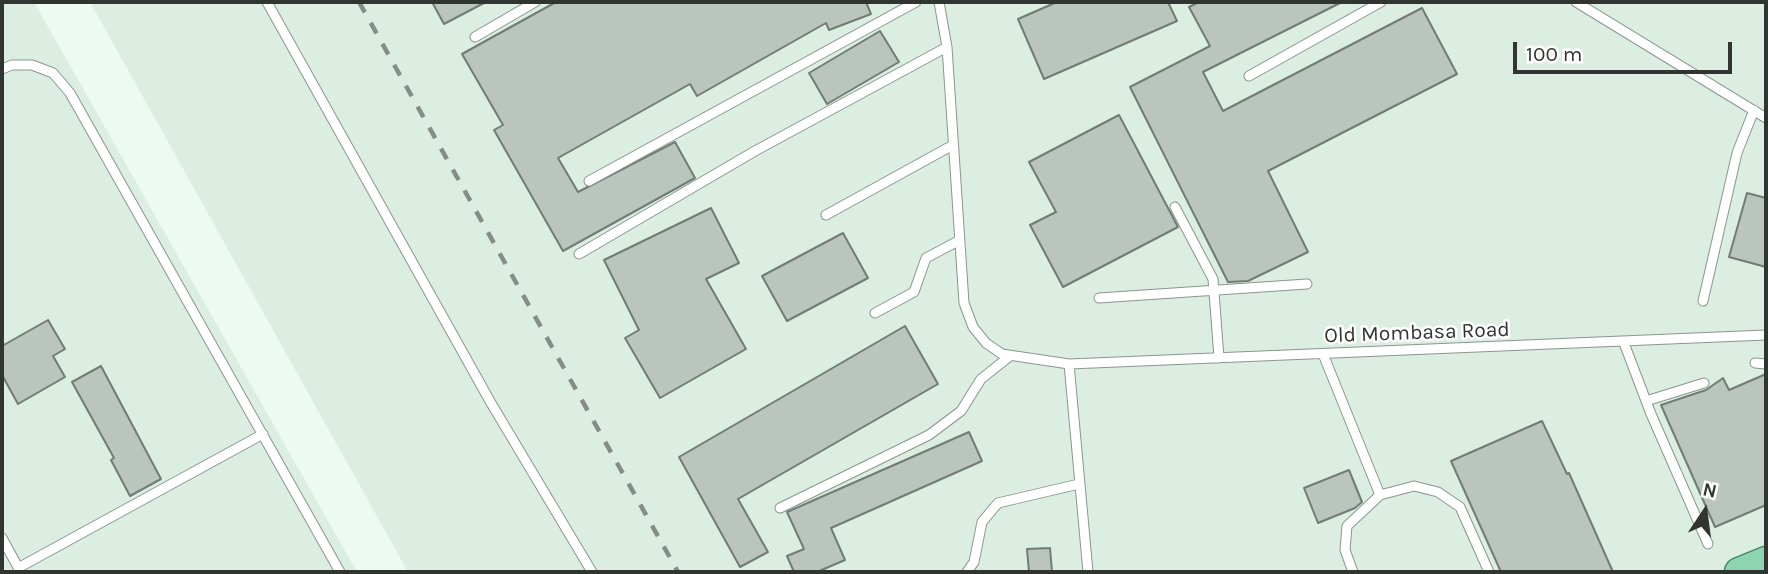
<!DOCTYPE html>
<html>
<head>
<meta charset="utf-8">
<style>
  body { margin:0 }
  #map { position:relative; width:1768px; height:574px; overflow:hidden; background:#edfaf1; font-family:Karla,sans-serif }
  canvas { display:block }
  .frame { position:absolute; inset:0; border:4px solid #303531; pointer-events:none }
  .north { position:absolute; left:1670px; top:476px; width:70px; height:70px; -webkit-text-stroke:5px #fff; paint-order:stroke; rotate:13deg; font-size:19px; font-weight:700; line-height:28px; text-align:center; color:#303531 }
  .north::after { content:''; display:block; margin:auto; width:24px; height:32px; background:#303531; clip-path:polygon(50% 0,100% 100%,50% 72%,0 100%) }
  .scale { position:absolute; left:1513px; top:42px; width:219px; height:32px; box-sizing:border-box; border:4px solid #303531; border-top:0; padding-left:9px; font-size:21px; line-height:24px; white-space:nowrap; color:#303531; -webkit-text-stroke:5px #fff; paint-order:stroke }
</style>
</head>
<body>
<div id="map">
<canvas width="1768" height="574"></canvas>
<div class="frame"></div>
<div class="north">N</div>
<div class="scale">100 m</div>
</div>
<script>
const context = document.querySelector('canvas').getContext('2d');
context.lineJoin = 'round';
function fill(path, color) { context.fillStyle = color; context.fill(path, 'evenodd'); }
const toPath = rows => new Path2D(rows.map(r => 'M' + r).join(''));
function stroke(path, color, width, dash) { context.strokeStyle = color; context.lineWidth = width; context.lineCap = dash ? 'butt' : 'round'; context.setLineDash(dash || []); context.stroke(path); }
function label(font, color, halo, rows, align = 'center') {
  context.font = font + ' Karla,sans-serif'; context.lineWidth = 5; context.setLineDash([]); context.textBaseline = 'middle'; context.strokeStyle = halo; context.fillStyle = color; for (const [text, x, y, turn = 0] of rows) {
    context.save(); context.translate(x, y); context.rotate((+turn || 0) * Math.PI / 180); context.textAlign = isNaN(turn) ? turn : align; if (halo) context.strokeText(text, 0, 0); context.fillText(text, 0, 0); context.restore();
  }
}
const built = toPath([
  [2,2,34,2,357,572,2,572],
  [90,2,1766,2,1766,572,408,572]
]);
const building = toPath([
  [432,2,486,2,444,24,432,2],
  [556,2,866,2,871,14,829,30,826,23,697,96,690,84,558,158,578,192,675,142,695,178,563,251,494,130,503,125,462,54,556,2],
  [1057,2,1168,2,1177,21,1044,79,1018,19,1057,2],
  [1199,2,1342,2,1203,72,1223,111,1422,8,1457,74,1268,171,1308,252,1248,281,1228,282,1130,87,1210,46,1189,7,1199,2],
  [880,31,899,62,827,104,809,73,880,31],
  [1119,115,1178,227,1063,287,1030,225,1056,212,1029,162,1119,115],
  [1747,193,1766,198,1766,267,1729,257,1747,193],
  [711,208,739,263,706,279,746,349,660,398,625,338,639,330,604,260,711,208],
  [843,233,868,278,787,321,762,276,843,233],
  [48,320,65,349,53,356,65,377,18,404,2,375,2,346,48,320],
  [905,326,938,384,738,499,768,552,740,567,679,457,905,326],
  [101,366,161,479,130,496,111,460,114,458,72,382,101,366],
  [1766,374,1766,505,1715,527,1661,405,1706,390,1723,378,1729,390,1766,374],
  [1542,421,1567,474,1569,473,1613,572,1501,572,1451,461,1542,421],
  [969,432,982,461,831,528,845,560,817,572,794,572,787,556,804,549,787,512,969,432],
  [1349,470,1362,502,1355,508,1318,523,1304,488,1349,470],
  [1050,548,1052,572,1029,572,1027,549,1050,548]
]);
const service = toPath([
  [267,2,491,403,592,572],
  [939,2,947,47,964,303,973,327,986,343,1002,354,1069,364,1766,335],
  [1576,2,1766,118],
  [475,37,535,2],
  [2,69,12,65,32,65,53,73,70,93,340,572],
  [1249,76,1381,2],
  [589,181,916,2],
  [1175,207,1213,279,1219,358],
  [826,215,953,145],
  [579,254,755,151,947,47],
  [1099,298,1307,284],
  [1703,301,1737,153,1754,110],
  [875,313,914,292,926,258,960,240],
  [1624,343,1651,414,1708,544],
  [1323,354,1380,495],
  [1755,363,1766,364],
  [1069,364,1088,572],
  [1646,401,1704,383],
  [780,508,929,435,961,411,981,379,1010,356],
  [2,538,20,571],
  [18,568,263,434],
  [967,572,974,562,982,522,998,503,1079,484],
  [1353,572,1345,550,1347,526,1380,495,1414,486,1438,492,1460,507,1489,572]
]);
const primary = toPath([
  [1739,572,1766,561]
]);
const rail = toPath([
  [359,2,678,572]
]);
const streetNames = [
  ["Old Mombasa Road",1417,333,-2]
];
fill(built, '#dbeee1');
fill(building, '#b9c5bd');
stroke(building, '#707c74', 2);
stroke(service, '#8a968e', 11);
stroke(primary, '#3e8a63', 31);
stroke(service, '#fff', 9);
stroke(primary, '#8fd4b2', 28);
stroke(rail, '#848d87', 4.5, [12, 12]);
label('21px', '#303531', '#fff', streetNames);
</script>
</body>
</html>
